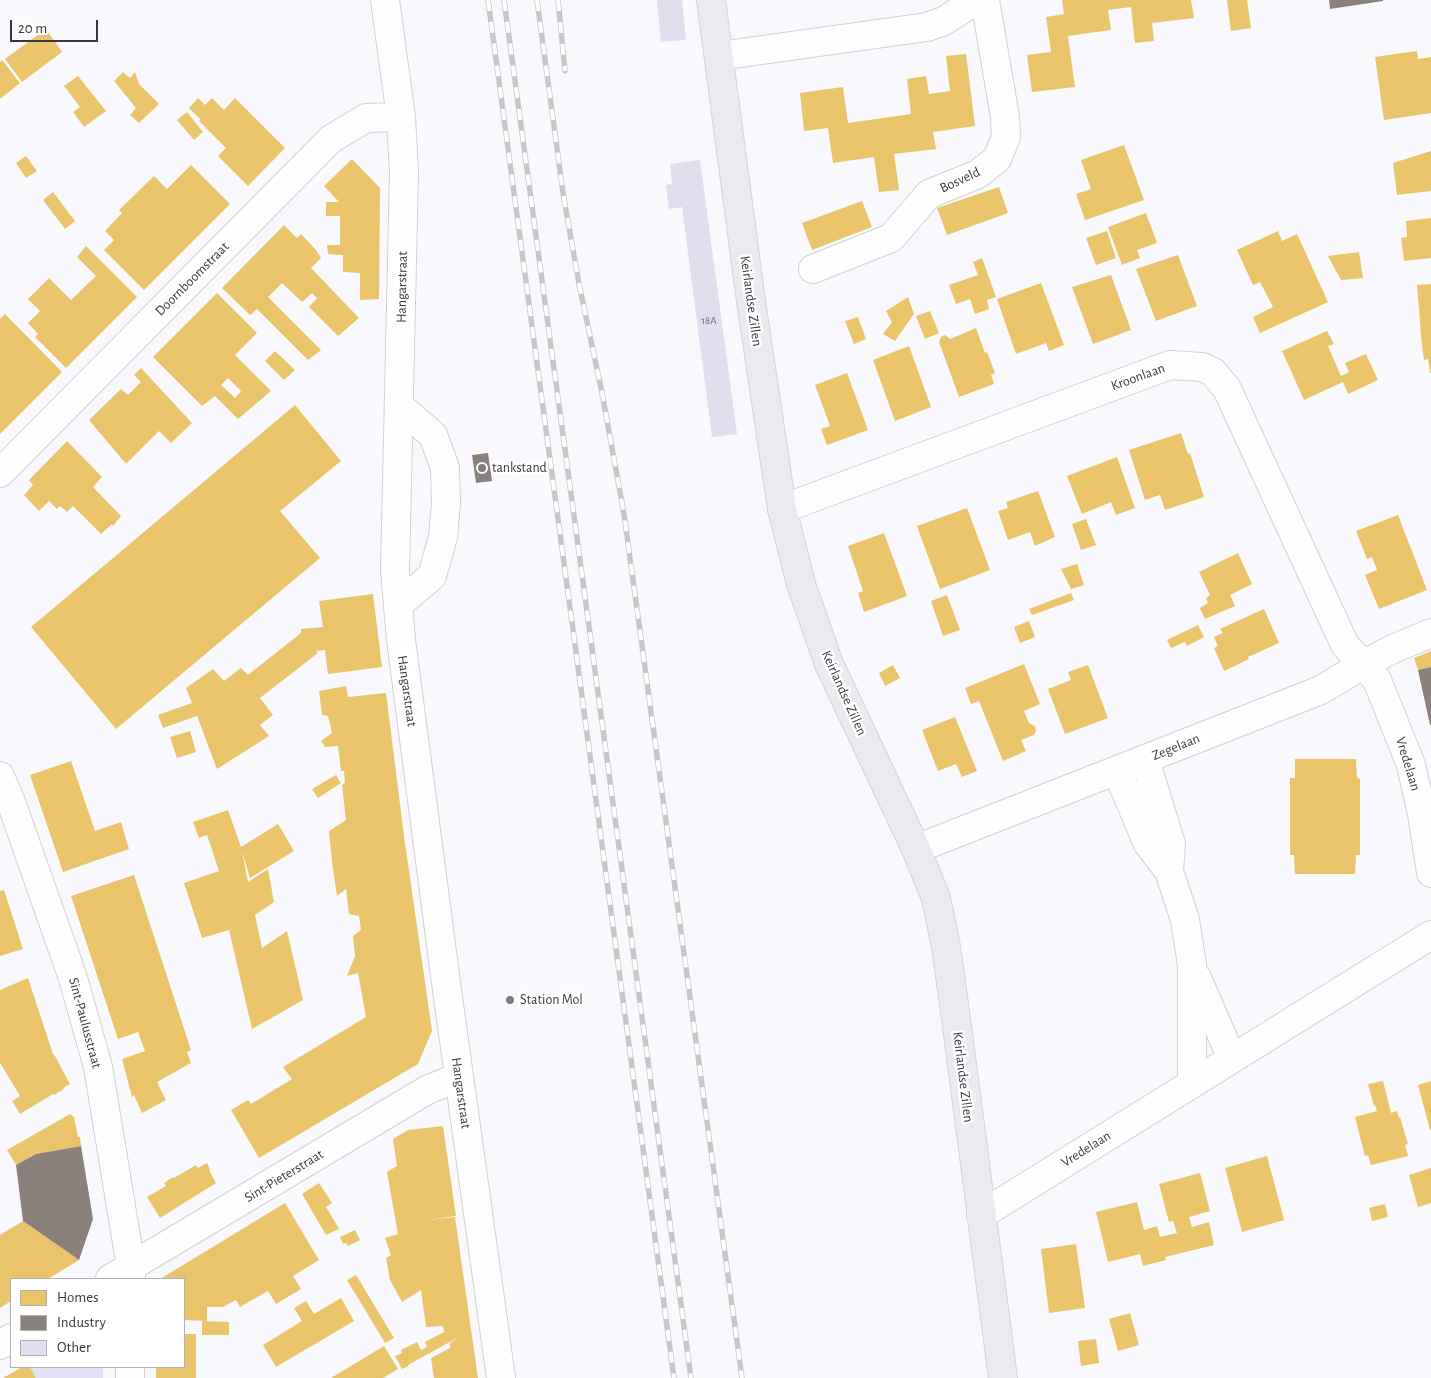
<!DOCTYPE html>
<html>
<head>
<meta charset="utf-8">
<style>
  body { margin:0 }
  #map { position:relative; width:1431px; height:1378px; overflow:hidden; background:#f9f8fc; font-family:"Alegreya Sans",sans-serif }
  canvas { display:block }
  .legend { position:absolute; left:10px; top:1278px; width:175px; height:90px; box-sizing:border-box; background:#fff; border:1px solid #b0b0b1; margin:0; padding:6px 9px; list-style:none; font-size:15px; color:#39393b }
  .legend li { display:flex; align-items:center; gap:10px; height:25px }
  .legend b { width:25px; border:1px solid #b0b0b1 }
  .scale { position:absolute; left:10px; top:20px; width:88px; height:22px; box-sizing:border-box; border:2px solid #39393b; border-top:0; padding-left:6px; font-size:15px; line-height:18px; white-space:nowrap; color:#39393b; -webkit-text-stroke:4px #fff; paint-order:stroke }
</style>
</head>
<body>
<div id="map">
<canvas width="1431" height="1378"></canvas>
<ul class="legend">
<li><b style="height:14px;background:#e9c46a"></b>Homes</li>
<li><b style="height:14px;background:#8a817c"></b>Industry</li>
<li><b style="height:14px;background:#e1deed"></b>Other</li>
</ul>
<div class="scale">20 m</div>
</div>
<script>
const context = document.querySelector('canvas').getContext('2d');
context.lineJoin = 'round';
function fill(path, color) { context.fillStyle = color; context.fill(path, 'evenodd'); }
const toPath = rows => new Path2D(rows.map(r => 'M' + r).join(''));
function stroke(path, color, width, dash) { context.strokeStyle = color; context.lineWidth = width; context.lineCap = dash ? 'butt' : 'round'; context.setLineDash(dash || []); context.stroke(path); }
function label(font, color, halo, rows, align = 'center') {
  context.font = font + ' "Alegreya Sans",sans-serif'; context.lineWidth = 5; context.setLineDash([]); context.textBaseline = 'middle'; context.strokeStyle = halo; context.fillStyle = color; for (const [text, x, y, turn = 0] of rows) {
    context.save(); context.translate(x, y); context.rotate((+turn || 0) * Math.PI / 180); context.textAlign = isNaN(turn) ? turn : align; if (halo) context.strokeText(text, 0, 0); context.fillText(text, 0, 0); context.restore();
  }
}
const green = toPath([
  [30,1367,103,1367,103,1378,36,1378]
]);
const homes = toPath([
  [1062,0,1191,0,1194,18,1152,23,1154,41,1135,43,1131,7,1108,10,1111,30,1068,36,1075,87,1032,92,1027,55,1051,52,1046,17,1064,14],
  [1227,0,1247,0,1251,28,1231,31],
  [46,29,62,52,22,82,5,59],
  [1417,51,1418,59,1431,57,1431,113,1384,120,1375,57],
  [966,54,975,126,933,132,936,149,894,154,899,190,879,192,874,157,833,163,828,128,804,131,800,93,843,87,848,123,911,114,907,79,926,76,929,94,950,91,946,56],
  [2,60,20,83,0,99,0,62],
  [123,72,130,78,135,72,139,84,159,104,139,123,130,115,136,108,114,81],
  [78,76,106,111,84,127,73,112,80,107,64,86],
  [198,98,205,105,212,98,224,110,235,98,285,148,248,186,218,156,226,148,199,121,201,120,189,108],
  [187,112,203,132,194,140,177,120],
  [1124,145,1144,200,1085,220,1076,194,1091,189,1081,160],
  [1431,151,1431,191,1397,195,1393,163],
  [26,156,37,171,26,178,16,163],
  [352,159,380,188,379,299,360,300,360,273,343,272,343,255,328,254,327,245,340,245,340,216,326,216,326,202,339,202,324,186],
  [191,165,230,204,144,290,104,250,114,240,105,231,122,213,119,210,154,176,167,189],
  [999,187,1008,213,947,235,937,208],
  [53,192,75,221,65,229,43,200],
  [862,201,872,227,812,250,802,223],
  [1146,213,1157,243,1137,250,1140,258,1122,265,1108,227],
  [1431,218,1431,258,1404,261,1401,238,1407,237,1406,221],
  [284,225,297,238,301,234,316,250,321,258,311,268,359,318,338,336,309,307,317,298,312,293,302,302,282,283,268,297,321,350,308,360,257,309,250,315,222,288],
  [1107,231,1116,258,1096,265,1086,238],
  [1278,231,1282,241,1297,234,1328,302,1260,333,1253,317,1273,307,1260,282,1253,285,1237,250],
  [86,246,137,297,66,368,35,337,38,334,28,323,40,311,28,299,49,278,71,300,96,276,77,257],
  [1359,252,1363,278,1341,280,1328,256],
  [1178,255,1197,306,1156,321,1136,269],
  [982,258,996,297,987,300,989,309,975,314,970,299,956,304,949,285,978,275,973,262],
  [1111,275,1131,330,1093,344,1072,287],
  [1041,283,1064,345,1049,351,1046,343,1016,354,997,299],
  [1431,284,1431,373,1430,373,1428,359,1424,360,1422,346,1417,285],
  [217,293,257,333,235,355,271,391,238,419,215,396,202,406,153,357],
  [228,378,241,391,235,398,221,385],
  [908,297,914,314,895,341,883,334,892,322,886,311],
  [930,311,939,333,925,339,916,316],
  [5,314,62,372,0,434,0,319],
  [858,317,866,339,854,344,845,321],
  [976,328,985,353,987,352,995,373,991,375,994,384,959,397,939,342,941,337,945,335,950,339],
  [1327,331,1334,344,1328,346,1341,376,1349,372,1345,363,1366,354,1378,380,1348,394,1343,382,1304,400,1282,351],
  [909,346,931,407,895,421,873,360],
  [275,351,295,370,284,380,265,361],
  [141,368,192,423,171,443,159,431,126,464,89,420,121,389,128,395,141,382,134,375],
  [847,373,868,430,827,445,821,429,830,426,815,385],
  [295,405,341,461,280,511,320,558,116,729,31,627],
  [1181,433,1188,454,1190,453,1204,497,1165,510,1160,495,1145,500,1129,450],
  [67,441,102,477,93,487,121,516,113,526,112,524,101,534,73,506,67,512,60,506,57,509,49,501,39,511,24,495,33,485,29,480],
  [1117,457,1135,508,1116,515,1111,502,1082,514,1067,476],
  [1038,491,1055,537,1035,546,1030,532,1008,540,998,511,1008,508,1006,502],
  [967,508,990,570,940,589,917,526],
  [1398,515,1427,590,1379,609,1365,575,1377,570,1372,557,1367,559,1356,531],
  [1086,519,1096,545,1081,550,1072,524],
  [884,533,907,596,864,612,858,593,863,591,848,546],
  [1238,553,1252,584,1230,595,1235,606,1205,619,1200,608,1208,603,1206,598,1210,595,1199,572],
  [1077,564,1084,585,1071,589,1061,569],
  [1071,593,1074,600,1032,615,1029,609],
  [373,594,382,667,328,674,325,650,316,651,318,653,260,698,273,715,260,725,269,736,217,769,197,716,163,728,158,715,192,703,186,688,213,669,224,681,241,668,248,675,301,633,301,629,323,627,319,601],
  [947,595,960,630,943,636,931,601],
  [1264,609,1279,643,1248,657,1249,659,1224,671,1214,648,1218,646,1214,637,1223,633,1220,629],
  [1029,621,1035,637,1020,643,1014,627],
  [1198,625,1204,637,1187,646,1185,642,1171,648,1167,640],
  [1431,651,1431,667,1418,670,1414,658],
  [1024,664,1040,704,1024,711,1029,723,1035,726,1036,731,1034,735,1021,740,1026,751,1003,761,979,701,971,704,965,688],
  [893,665,900,678,885,686,879,673],
  [1088,665,1108,718,1065,734,1048,689,1071,680,1068,672],
  [346,686,348,697,386,693,404,836,432,1031,418,1064,259,1158,231,1110,248,1100,251,1104,292,1079,283,1067,366,1017,358,973,347,976,355,956,353,936,361,930,359,916,349,914,346,889,337,896,332,862,329,831,346,820,342,785,345,783,344,771,341,771,338,746,325,747,321,741,332,733,328,716,322,715,319,691],
  [955,717,977,771,962,777,956,764,938,771,922,730],
  [190,731,196,752,177,758,170,737],
  [1295,759,1356,759,1357,778,1360,779,1360,855,1356,855,1355,874,1295,874,1294,855,1290,855,1290,778,1295,778],
  [71,761,95,831,121,822,129,849,63,872,30,775],
  [336,775,341,783,318,798,312,789],
  [228,810,241,847,278,824,294,851,250,878,242,851,248,882,268,869,274,902,255,915,262,948,287,931,303,1000,252,1029,229,930,202,938,184,883,219,871,207,835,199,838,193,822],
  [134,875,191,1050,187,1052,191,1063,157,1082,166,1100,142,1113,134,1095,132,1097,122,1059,145,1051,138,1032,118,1039,71,896],
  [4,890,23,949,0,956,0,891],
  [28,978,53,1054,55,1056,70,1084,63,1088,64,1089,54,1095,53,1094,20,1114,12,1101,20,1096,0,1063,0,990],
  [1383,1081,1391,1113,1397,1111,1399,1118,1400,1117,1408,1144,1405,1145,1408,1156,1371,1165,1368,1155,1365,1156,1355,1117,1377,1111,1375,1105,1374,1106,1368,1084],
  [1431,1081,1431,1130,1430,1130,1418,1085],
  [70,1114,74,1117,78,1137,80,1137,81,1146,36,1154,16,1165,7,1150],
  [443,1126,456,1216,427,1220,455,1217,478,1378,434,1378,431,1358,450,1348,450,1343,459,1337,408,1365,409,1366,402,1369,395,1356,402,1353,401,1350,417,1342,421,1350,427,1347,425,1342,444,1332,443,1326,426,1327,421,1290,402,1302,390,1280,386,1258,391,1255,385,1238,398,1234,387,1172,397,1166,393,1139,408,1130],
  [1267,1156,1284,1220,1242,1232,1225,1168],
  [207,1163,210,1169,209,1170,216,1183,160,1218,147,1197,166,1186,164,1183,173,1177,174,1178,196,1165,198,1168],
  [1431,1168,1431,1203,1418,1207,1409,1175],
  [1200,1173,1210,1211,1189,1217,1192,1227,1209,1222,1214,1245,1165,1257,1166,1260,1143,1266,1140,1254,1108,1262,1096,1212,1137,1202,1144,1230,1157,1226,1160,1237,1177,1233,1173,1221,1169,1222,1159,1184],
  [319,1183,332,1203,326,1207,339,1229,326,1235,302,1194],
  [285,1203,319,1260,293,1276,301,1289,276,1304,268,1291,240,1307,236,1300,223,1307,207,1307,207,1321,184,1320,184,1279,160,1279],
  [1385,1204,1388,1217,1372,1221,1369,1208],
  [23,1221,79,1260,48,1279,11,1279,11,1301,0,1308,0,1235],
  [355,1230,360,1240,348,1246,346,1243,343,1244,340,1237],
  [1076,1244,1085,1308,1049,1313,1041,1249],
  [356,1275,394,1338,385,1343,347,1280],
  [341,1298,354,1321,276,1367,263,1345,302,1321,294,1308,306,1301,314,1314],
  [1130,1313,1139,1345,1118,1351,1109,1319],
  [202,1321,229,1322,229,1335,202,1335],
  [184,1334,196,1334,196,1378,156,1378,156,1367,184,1367],
  [1096,1339,1099,1363,1081,1366,1078,1341],
  [384,1346,398,1369,383,1378,331,1378],
  [22,1367,30,1367,36,1378,3,1378]
]);
const industry = toPath([
  [1329,0,1383,0,1383,1,1330,9],
  [488,453,492,481,476,483,472,455],
  [1431,667,1431,725,1430,725,1418,670],
  [81,1146,93,1219,79,1260,23,1221,16,1165,36,1154]
]);
const building = toPath([
  [657,0,682,0,686,40,661,42],
  [700,160,737,434,712,437,682,207,669,209,666,185,672,184,670,164]
]);
const minor = toPath([
  [385,0,401,117,404,172,395,571,398,605,401,640,447,990,501,1378],
  [719,56,927,27,944,21,976,0],
  [813,269,891,238,929,194,978,174,997,159,1006,137,1005,117,985,0],
  [0,473,331,139,366,118,401,117],
  [782,509,1170,365,1202,367,1213,372,1227,389,1345,645,1377,680,1411,765,1422,814,1431,873],
  [398,605,432,576,443,537,446,503,445,468,433,435,399,406],
  [1145,760,1171,844,1169,871],
  [1117,771,1148,844,1169,871,1185,920,1192,965,1192,1084],
  [0,776,11,802,73,978,98,1067,131,1267,131,1279],
  [916,849,1321,690,1364,664,1395,648,1431,633],
  [1197,978,1232,1059],
  [981,1215,1431,935],
  [110,1279,427,1090,459,1077],
  [0,1345,11,1338],
  [130,1378,130,1367]
]);
const major = toPath([
  [711,0,751,301,782,509,801,584,829,664,916,849,936,898,946,947,955,1011,1003,1378]
]);
const rail = toPath([
  [488,0,674,1378],
  [504,0,691,1378],
  [537,0,563,193,579,284,602,393,624,514,742,1378],
  [558,0,565,71]
]);
const markers = [
  [482,468,5,"#7c7c7f"],
  [510,1000,5,"#7c7c7f"]
];
const numberNames = [
  ["18A",709,321]
];
const streetNames = [
  ["Bosveld",960,180,-25],
  ["Doornboomstraat",192,279,-45],
  ["Hangarstraat",402,287,-89],
  ["Keirlandse Zillen",751,301,82],
  ["Kroonlaan",1138,377,-20],
  ["Hangarstraat",407,691,82],
  ["Keirlandse Zillen",844,693,66],
  ["Zegelaan",1176,747,-22],
  ["Vredelaan",1408,764,73],
  ["Sint-Paulusstraat",85,1023,75],
  ["Keirlandse Zillen",963,1077,83],
  ["Hangarstraat",461,1093,82],
  ["Vredelaan",1086,1149,-32],
  ["Sint-Pieterstraat",284,1176,-31]
];
const poiNames = [
  ["tankstand",492,468],
  ["Station Mol",520,1000]
];
fill(green, '#e6e0f8');
fill(homes, '#e9c46a');
fill(industry, '#8a817c');
fill(building, '#e1deed');
stroke(minor, '#d1d1d3', 30);
stroke(major, '#d5d5d7', 30);
stroke(minor, '#fefeff', 28);
stroke(major, '#ebeaf0', 28);
stroke(rail, '#c8c7c8', 5.5);
stroke(rail, '#fff', 4, [11]);
for (const [x, y, r, color] of markers) { const dot = new Path2D(); dot.arc(x, y, r, 0, 2 * Math.PI); context.fillStyle = color; context.fill(dot); stroke(dot, '#fff', 2); }
label('11px', '#636268', null, numberNames);
label('14px', '#39393b', '#fff', streetNames);
label('14px', '#39393b', '#fff', poiNames, 'left');
</script>
</body>
</html>
